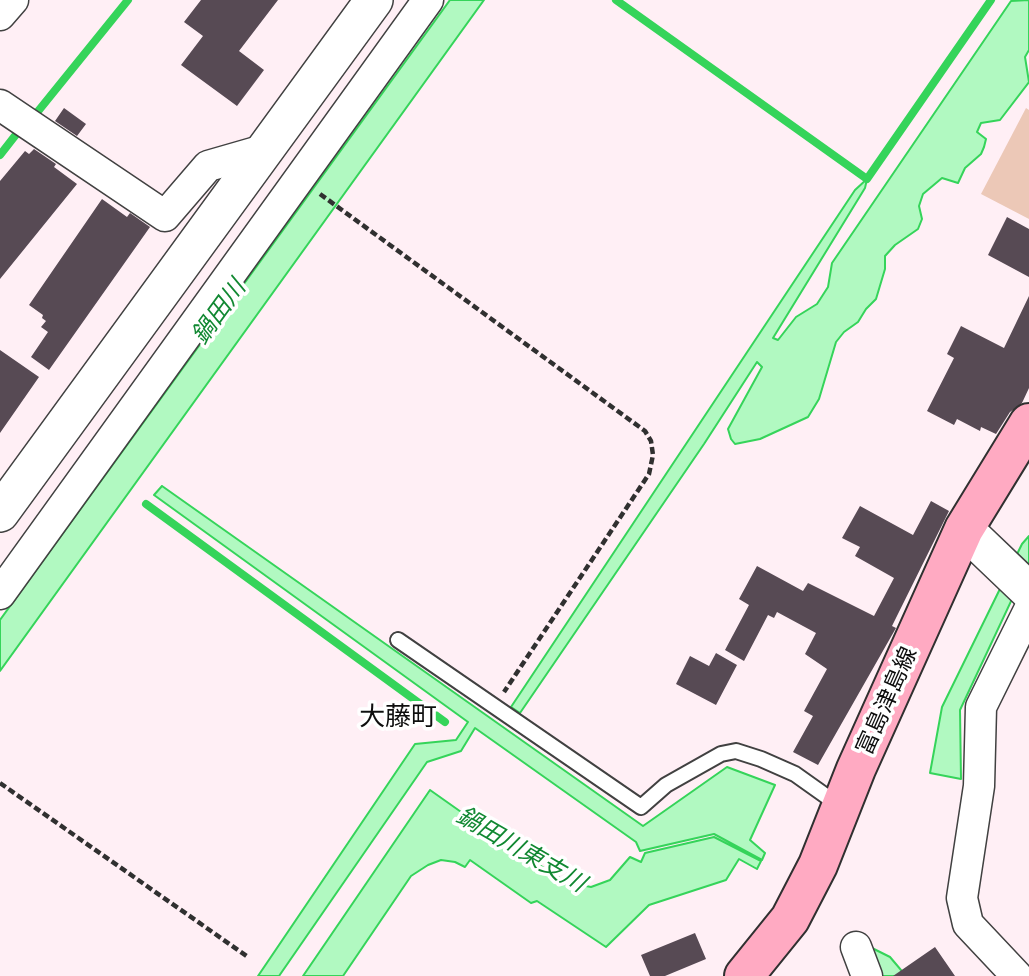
<!DOCTYPE html>
<html>
<head>
<meta charset="utf-8">
<style>
  body { margin:0 }
  canvas { display:block; background:#ffeff5 }
</style>
</head>
<body>
<canvas width="1029" height="976"></canvas>
<script>
const context = document.querySelector('canvas').getContext('2d');
context.lineJoin = 'round';
function fill(path, color) { context.fillStyle = color; context.fill(path, 'evenodd'); }
const toPath = rows => new Path2D(rows.map(r => 'M' + r).join(''));
function stroke(path, color, width, dash) { context.strokeStyle = color; context.lineWidth = width; context.lineCap = dash ? 'butt' : 'round'; context.setLineDash(dash || []); context.stroke(path); }
function label(font, color, halo, rows, align = 'center') {
  context.font = font + ' "Crimson Pro","Noto Sans JP",serif'; context.lineWidth = 7; context.setLineDash([]); context.textBaseline = 'middle'; context.strokeStyle = halo; context.fillStyle = color; for (const [text, x, y, turn = 0] of rows) {
    context.save(); context.translate(x, y); context.rotate((+turn || 0) * Math.PI / 180); context.textAlign = isNaN(turn) ? turn : align; if (halo) context.strokeText(text, 0, 0); context.fillText(text, 0, 0); context.restore();
  }
}
const green = toPath([
  [1026,108,1029,110,1029,219,981,194]
]);
const water = toPath([
  [450,0,484,0,0,671,0,620,450,0],
  [1029,0,1029,50,1025,57,1029,82,1000,120,981,123,977,132,986,139,984,147,981,154,965,168,958,183,942,178,923,194,919,206,922,219,918,229,895,245,885,256,885,269,876,299,866,309,858,322,844,332,836,342,819,399,808,417,760,439,735,444,731,439,728,429,762,367,757,362,704,444,520,713,511,707,855,190,867,179,865,188,773,338,778,340,796,317,817,304,828,287,832,263,1011,1,1029,0],
  [162,486,643,826,727,767,775,785,750,840,765,853,762,860,714,834,640,851,636,842,475,728,461,751,427,762,279,976,258,976,415,744,456,740,468,722,154,495,162,486],
  [1029,536,1029,563,960,710,961,779,930,773,942,707,1022,544,1029,536],
  [430,790,505,843,560,878,576,884,591,887,610,880,630,857,641,862,645,853,714,837,761,861,757,869,739,859,726,880,649,905,606,947,537,901,531,903,470,860,465,867,455,862,441,860,428,865,411,876,343,976,303,976,430,790],
  [864,944,890,957,906,976,873,976,864,944]
]);
const stream = toPath([
  [616,0,867,179,991,0],
  [35,115,128,0],
  [0,155,18,132],
  [146,504,445,722]
]);
const building = toPath([
  [201,0,278,0,239,51,264,70,237,106,181,65,203,36,184,22],
  [64,108,86,124,77,136,55,121],
  [34,149,56,164,54,167,77,184,0,279,0,181,25,151,29,154],
  [102,199,127,217,130,213,150,227,49,370,31,357,48,332,41,327,46,321,42,318,43,315,29,305],
  [1007,217,1029,229,1029,277,988,255],
  [1029,296,1029,388,1022,403,1010,412,996,434,981,427,980,431,957,419,954,425,927,411,954,358,947,354,961,326,1004,348],
  [0,350,39,377,0,433],
  [931,501,949,511,892,626,896,628,892,635,818,765,793,752,813,716,804,711,827,669,805,654,816,633,777,612,774,618,768,615,744,661,725,650,749,605,739,599,757,566,803,591,808,583,874,616,894,578,855,556,860,547,842,538,860,506,913,535],
  [716,653,737,665,716,705,676,684,690,656,709,666],
  [695,933,706,959,665,976,650,976,641,955],
  [935,947,955,976,893,976]
]);
const path = toPath([
  [320,194,645,431,651,441,653,455,649,474,504,692],
  [0,783,248,957]
]);
const service = toPath([
  [398,640,641,807,666,785,721,754,736,751,761,759,795,774,840,806]
]);
const minor = toPath([
  [0,15,13,0],
  [0,105,165,216,208,166,267,149],
  [0,594,428,0],
  [856,947,867,976],
  [1017,976,968,924,962,898,979,786,981,707,1029,610]
]);
const tertiary = toPath([
  [0,513,374,0],
  [964,529,1029,591]
]);
const secondary = toPath([
  [744,976,790,919,818,865,856,769,964,529,1029,423]
]);
const streetNames = [
  ["富島津島線",887,701,-66]
];
const waterNames = [
  ["鍋田川",219,312,-54],
  ["鍋田川東支川",521,850,30]
];
const quarterNames = [
  ["大藤町",398,717]
];
fill(green, '#ecc8b7');
fill(water, '#b1f9c1');
stroke(water, '#35d45a', 2);
stroke(stream, '#35d45a', 8);
fill(building, '#574a54');
stroke(service, '#414141', 18);
stroke(minor, '#414141', 33);
stroke(tertiary, '#414141', 40);
stroke(secondary, '#303030', 42);
stroke(path, '#303030', 4.5, [7, 3.5]);
stroke(service, '#fff', 14);
stroke(minor, '#fff', 30);
stroke(tertiary, '#fff', 37);
stroke(secondary, '#ffaac2', 38);
label('23px', '#0e0e0e', '#fff', streetNames);
label('italic 24px', '#118832', '#fff', waterNames);
label('26px', '#0e0e0e', '#fff', quarterNames);
</script>
</body>
</html>
